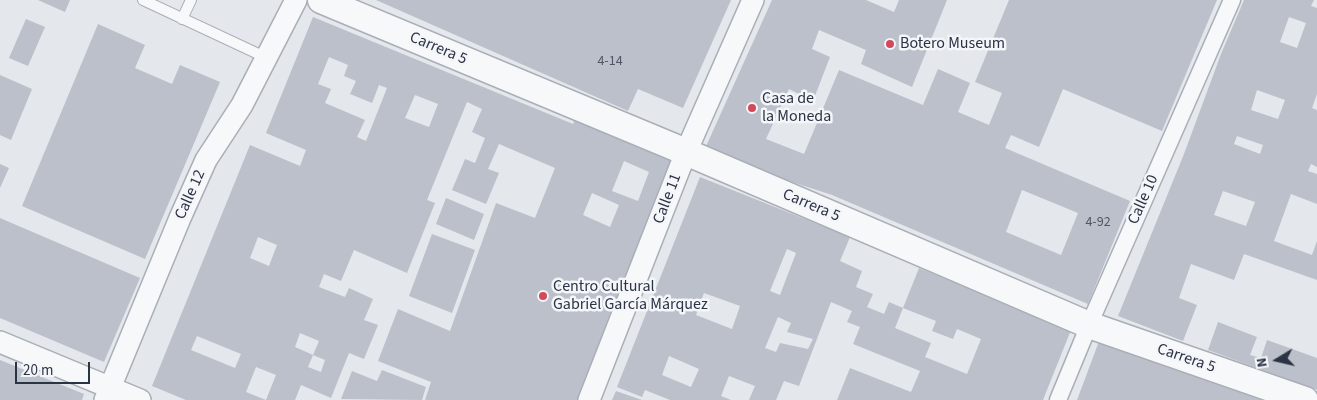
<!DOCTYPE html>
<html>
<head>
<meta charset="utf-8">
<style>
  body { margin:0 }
  #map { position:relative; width:1317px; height:400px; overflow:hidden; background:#e4e7ec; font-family:"Source Sans 3",sans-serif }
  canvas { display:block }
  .north { position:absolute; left:1252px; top:335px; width:50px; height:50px; -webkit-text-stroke:4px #f4f6f9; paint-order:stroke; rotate:261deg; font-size:14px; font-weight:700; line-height:20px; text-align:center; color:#2b3445 }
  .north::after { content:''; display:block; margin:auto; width:18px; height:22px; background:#2b3445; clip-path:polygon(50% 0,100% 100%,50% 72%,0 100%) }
  .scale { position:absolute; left:15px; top:362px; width:75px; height:22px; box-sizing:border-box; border:2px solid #2b3445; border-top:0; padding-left:6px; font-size:15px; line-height:18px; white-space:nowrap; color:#2b3445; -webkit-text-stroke:4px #f4f6f9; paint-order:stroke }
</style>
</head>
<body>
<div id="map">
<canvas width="1317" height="400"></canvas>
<div class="north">N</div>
<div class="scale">20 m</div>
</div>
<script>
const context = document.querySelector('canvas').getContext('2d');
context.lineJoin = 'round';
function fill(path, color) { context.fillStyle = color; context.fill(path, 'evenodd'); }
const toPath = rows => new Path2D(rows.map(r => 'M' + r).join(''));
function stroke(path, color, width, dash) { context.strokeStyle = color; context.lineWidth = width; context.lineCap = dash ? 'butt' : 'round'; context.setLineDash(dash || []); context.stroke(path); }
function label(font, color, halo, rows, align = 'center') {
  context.font = font + ' "Source Sans 3",sans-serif'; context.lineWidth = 5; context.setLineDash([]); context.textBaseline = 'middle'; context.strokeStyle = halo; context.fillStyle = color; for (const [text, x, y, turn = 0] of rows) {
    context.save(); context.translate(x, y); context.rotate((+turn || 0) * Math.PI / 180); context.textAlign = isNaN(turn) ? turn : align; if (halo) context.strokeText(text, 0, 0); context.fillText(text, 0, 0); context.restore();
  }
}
const building = toPath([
  [38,0,70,0,65,12],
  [376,0,731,0,683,108,638,89,628,111],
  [772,0,866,0,894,12,899,0,947,0,912,87,861,64,866,50,819,30,812,49,830,57,813,101,789,89,766,139,804,154,839,70,923,105,938,69,970,83,958,112,989,125,1002,93,975,82,1009,0,1217,0,1162,131,1063,89,1039,147,1011,135,1005,148,1130,201,1088,304,832,195,703,153],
  [1022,190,1078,213,1061,255,1006,232],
  [1244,0,1314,0,1311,6,1317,8,1317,94,1312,108,1317,110,1317,167,1311,164,1308,171,1317,174,1317,204,1291,194,1274,241,1312,255,1317,241,1317,280,1244,254,1234,280,1191,264,1179,298,1197,305,1183,341,1118,316,1184,154,1221,54],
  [1289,17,1306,23,1297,48,1280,42],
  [1257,90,1285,100,1278,119,1251,110],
  [1237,136,1263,145,1260,154,1234,144],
  [1223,191,1255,202,1246,226,1214,215],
  [313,17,573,124,575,118,679,160,580,400,425,400,431,382,378,361,398,309,450,331,496,203,535,218,555,168,499,144,488,169,499,173,486,204,452,190,465,159,475,163,485,138,472,132,482,109,467,102,427,200,435,203,407,273,354,250,341,281,324,274,319,287,345,297,349,288,373,299,364,320,378,325,364,359,349,353,331,398,301,385,295,400,266,400,276,375,256,367,246,392,266,400,186,400,152,386,250,145,300,166,306,150,266,133],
  [329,57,348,65,344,76,356,81,350,94,372,103,379,85,387,88,366,141,357,137,365,120,325,103,331,89,318,84],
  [415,95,438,104,429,127,405,118],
  [624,161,649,172,638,201,612,191],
  [592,193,619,205,610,227,583,215],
  [258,237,277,245,269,266,250,258],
  [300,333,319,341,313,355,325,360,321,372,308,367,313,355,295,347],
  [197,336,241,354,235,368,191,350],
  [26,19,45,27,28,66,9,58],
  [98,24,145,45,135,68,172,84,180,65,220,82,145,259,22,206],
  [0,75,32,89,11,140,0,135],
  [0,164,9,168,0,188],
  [700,177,850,237,840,261,862,271,856,287,873,294,867,307,884,314,889,302,903,308,919,268,1071,330,1043,400,837,400,850,368,911,392,920,371,853,344,860,327,847,322,852,311,831,302,799,386,784,381,776,400,749,400,755,386,729,376,721,396,731,400,670,400,645,390,642,397,617,387],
  [787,249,796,253,780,295,770,291],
  [704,293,740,306,732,329,696,315],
  [903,308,936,321,932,331,953,339,957,329,981,339,967,374,925,357,931,343,895,328],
  [778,317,791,323,787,332,813,339,808,349,780,343,776,352,765,348],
  [669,356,699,369,691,387,662,375],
  [446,198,484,214,474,240,436,224],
  [0,218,140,278,104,362,0,318],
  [432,234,475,250,452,313,409,296],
  [1218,322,1257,337,1250,355,1261,358,1267,340,1317,358,1317,390,1208,350],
  [1101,336,1268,400,1077,400],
  [0,360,84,394,82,400,0,400],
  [382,370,426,387,422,400,341,399,352,371,377,381],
  [616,391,642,400,612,400]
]);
const service = toPath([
  [143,0,267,58],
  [182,19,191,0]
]);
const pedestrian = toPath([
  [1058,400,1089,325,1232,0]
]);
const minor = toPath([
  [0,342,140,400],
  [105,400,180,218,206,160,242,105,296,0],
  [589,400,686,152,753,0]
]);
const tertiary = toPath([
  [321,0,686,152,1089,325,1305,400]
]);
const markers = [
  [890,44,5,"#d1495b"],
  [752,108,5,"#d1495b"],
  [543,296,5,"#d1495b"]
];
const numberNames = [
  ["4-14",610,62],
  ["4-92",1098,223]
];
const poiNames = [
  ["Botero Museum",900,44],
  ["Casa de",762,99],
  ["la Moneda",762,117],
  ["Centro Cultural",553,287],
  ["Gabriel García Márquez",553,305]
];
const streetNames = [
  ["Carrera 5",438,49,23],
  ["Calle 12",191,195,-66],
  ["Calle 11",668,199,-69],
  ["Calle 10",1144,200,-66],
  ["Carrera 5",811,206,23],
  ["Carrera 5",1186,359,19]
];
fill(building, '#bbc0ca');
stroke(service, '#a9aeb7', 12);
stroke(pedestrian, '#a9aeb7', 19);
stroke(minor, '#a9aeb7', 24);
stroke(tertiary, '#a9aeb7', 29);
stroke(service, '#f7f8fa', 10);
stroke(pedestrian, '#f7f8fa', 16);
stroke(minor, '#f7f8fa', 21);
stroke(tertiary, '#f7f8fa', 26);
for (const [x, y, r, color] of markers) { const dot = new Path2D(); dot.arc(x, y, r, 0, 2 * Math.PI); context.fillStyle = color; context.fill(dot); stroke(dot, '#f4f6f9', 2); }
label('14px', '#4f5766', null, numberNames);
label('16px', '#2b3445', '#f4f6f9', poiNames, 'left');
label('16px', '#2b3445', '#f4f6f9', streetNames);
</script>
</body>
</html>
